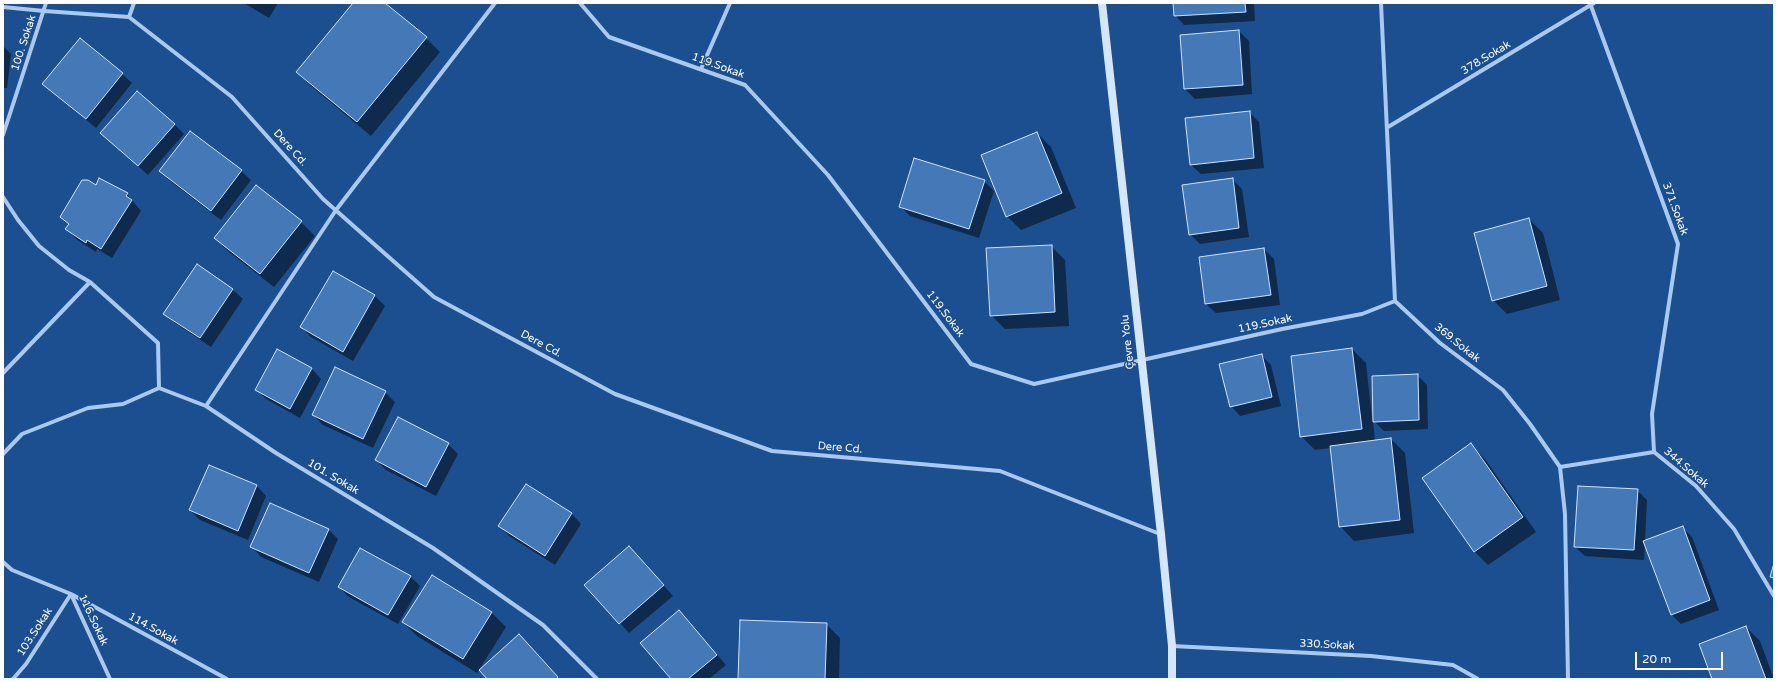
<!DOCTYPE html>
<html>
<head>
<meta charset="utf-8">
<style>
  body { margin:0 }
  #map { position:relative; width:1777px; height:682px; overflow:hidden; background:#1b4f8f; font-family:"Varela Round",sans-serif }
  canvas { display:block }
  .frame { position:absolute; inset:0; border:4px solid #fff; pointer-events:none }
  .scale { position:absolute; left:1635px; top:652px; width:88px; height:18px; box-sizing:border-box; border:2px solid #fff; border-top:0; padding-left:5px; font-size:12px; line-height:14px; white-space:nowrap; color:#fff; -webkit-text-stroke:3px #1b4f8f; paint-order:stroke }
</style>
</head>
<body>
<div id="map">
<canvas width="1777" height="682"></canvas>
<div class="frame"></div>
<div class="scale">20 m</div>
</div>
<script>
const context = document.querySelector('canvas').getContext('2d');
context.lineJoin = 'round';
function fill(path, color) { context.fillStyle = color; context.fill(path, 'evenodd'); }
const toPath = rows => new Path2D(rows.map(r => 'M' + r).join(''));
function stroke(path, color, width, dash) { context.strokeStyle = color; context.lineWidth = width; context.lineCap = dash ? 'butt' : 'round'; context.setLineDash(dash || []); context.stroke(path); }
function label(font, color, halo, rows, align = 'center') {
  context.font = font + ' "Varela Round",sans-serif'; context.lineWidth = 3; context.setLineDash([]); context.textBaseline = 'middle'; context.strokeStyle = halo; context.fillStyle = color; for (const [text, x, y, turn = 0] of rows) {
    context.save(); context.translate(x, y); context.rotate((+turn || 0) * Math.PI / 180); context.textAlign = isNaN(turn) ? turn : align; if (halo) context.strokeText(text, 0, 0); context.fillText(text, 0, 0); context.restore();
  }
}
const shadow = toPath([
  [244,3,278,3,269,18],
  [354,3,383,3,426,38,440,52,371,136,311,86,297,72],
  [1174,3,1254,3,1255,21,1184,25,1175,15],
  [1239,31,1249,41,1252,94,1195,99,1185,89],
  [3,46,11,54,7,88,3,88],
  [122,74,132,83,96,128,44,84],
  [1249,112,1259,122,1264,168,1201,174,1191,165],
  [174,124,184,134,148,175,101,133],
  [1037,133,1051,147,1076,208,1021,230,1007,216],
  [160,171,241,171,251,180,221,220,170,181],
  [1232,179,1242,189,1249,237,1200,244,1190,234],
  [984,181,994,191,979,238,910,216,900,206],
  [96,187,127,194,141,211,112,258,97,249,96,252,76,239,67,229,70,225,61,217],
  [1529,219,1543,233,1560,300,1507,314,1493,300],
  [301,222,315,236,274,287,229,252,215,238],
  [1051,246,1065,260,1069,326,1005,329,991,315],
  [1264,249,1274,259,1280,305,1216,313,1206,304],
  [197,266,233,290,243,299,211,347,175,323,165,314],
  [333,272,375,296,385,306,353,361,311,337,301,327],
  [1352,349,1366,363,1372,419,1417,375,1427,385,1428,429,1384,431,1373,420,1375,441,1391,439,1405,453,1414,533,1354,541,1340,526,1331,448,1315,450,1301,436],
  [278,351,312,369,321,379,300,418,266,399,256,389],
  [1261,355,1271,365,1281,406,1240,416,1231,406],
  [385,392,395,402,373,448,323,425,313,415],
  [448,444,458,454,436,496,386,470,376,460],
  [1471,445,1485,459,1536,532,1488,565,1474,551],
  [526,485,572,514,581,524,555,565,509,536,500,526],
  [257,486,266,496,248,540,200,520,190,510],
  [1637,490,1647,500,1645,541,1682,527,1692,537,1719,610,1681,624,1672,615,1645,543,1644,560,1585,556,1575,547],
  [328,529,338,539,319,582,261,557,252,547],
  [629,547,673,596,629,633,620,623],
  [410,576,420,586,398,624,349,597,339,587],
  [432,576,492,613,506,627,477,673,417,636,403,622],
  [679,611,726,665,709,679,672,679],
  [826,624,840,638,839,679,739,679],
  [1746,627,1760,641,1774,679,1713,679]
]);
const building = toPath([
  [353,3,385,3,427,37,357,122,296,72,353,3],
  [1173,3,1245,3,1246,12,1174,16,1173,3],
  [1239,30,1243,85,1184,89,1180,35,1239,30],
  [80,38,123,73,86,119,42,84,80,38],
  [137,91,175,124,138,166,100,133,137,91],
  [1250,111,1254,158,1190,165,1185,118,1250,111],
  [190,131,242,170,211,211,159,171,190,131],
  [1037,132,1062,193,1006,217,981,155,1037,132],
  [914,158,985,180,969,229,899,207,914,158],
  [99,178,128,193,126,196,132,200,101,249,87,240,86,243,65,229,69,224,60,217,82,180,88,180,96,185,99,178],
  [1233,178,1239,228,1189,235,1182,185,1233,178],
  [256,185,302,221,260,274,214,238,256,185],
  [1529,218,1547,286,1492,301,1474,233,1529,218],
  [1052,245,1055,312,990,316,986,248,1052,245],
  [1264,248,1271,295,1205,304,1199,257,1264,248],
  [197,264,233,289,200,338,163,314,197,264],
  [333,271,375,295,343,352,300,327,333,271],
  [1352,348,1362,429,1300,437,1291,356,1352,348],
  [277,349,312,368,290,409,255,390,277,349],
  [1262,354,1272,397,1230,407,1219,364,1262,354],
  [335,367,386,391,363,439,312,415,335,367],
  [1418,374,1419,420,1373,422,1372,376,1418,374],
  [398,417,449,443,426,487,375,460,398,417],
  [1391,438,1400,520,1339,527,1330,446,1391,438],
  [1471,443,1523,517,1474,552,1422,478,1471,443],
  [209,465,257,485,238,531,189,510,209,465],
  [526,484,572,513,545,556,498,526,526,484],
  [1578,486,1638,489,1634,550,1574,547,1578,486],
  [270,503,329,529,309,573,250,547,270,503],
  [1683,526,1710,600,1671,615,1643,541,1683,526],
  [629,546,664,585,619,624,584,585,629,546],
  [360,548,411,576,388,615,338,587,360,548],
  [1774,563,1774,578,1770,577,1774,563],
  [432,575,492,612,463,659,402,622,432,575],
  [679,610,717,655,688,679,671,679,640,643,679,610],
  [740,620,827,623,825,679,738,679,740,620],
  [1746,626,1766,679,1712,679,1699,644,1746,626],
  [519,634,558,677,556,679,487,679,479,670,519,634]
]);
const street = toPath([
  [580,3,609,37,745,85,828,175,971,364,1034,384,1282,329,1362,314,1395,301],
  [1381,3,1395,301,1440,343,1503,390,1530,424,1560,467,1565,514,1568,679],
  [1591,6,1678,244,1652,414,1654,452],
  [3,7,44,11,129,17,232,97,323,199,434,297,615,394,772,451,1000,471,1160,534],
  [129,17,134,3],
  [701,69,730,3],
  [1388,127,1594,3],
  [3,135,46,3],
  [3,197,18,220,39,246,69,270,90,282,158,343,159,388,206,406,276,453,433,548,543,625,597,679],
  [3,373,90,282],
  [206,406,336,210,495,3],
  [3,454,22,434,88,408,123,404,159,388],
  [1560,467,1654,452,1696,486,1734,529,1774,596],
  [3,562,12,570,71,594,110,679],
  [1172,646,1371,656,1453,665,1478,679],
  [13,679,26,664,71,594,227,679]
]);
const secondary = toPath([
  [1102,3,1161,534,1172,646,1172,679]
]);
const streetNames = [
  ["100. Sokak",24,43,-72],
  ["378.Sokak",1486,58,-31],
  ["119.Sokak",718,66,20],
  ["Dere Cd.",290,148,48],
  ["371.Sokak",1675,209,70],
  ["119.Sokak",945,314,53],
  ["119.Sokak",1265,324,-12],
  ["Çevre Yolu",1128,342,-96],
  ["369.Sokak",1457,343,39],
  ["Dere Cd.",541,344,28],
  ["Dere Cd.",840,448,5],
  ["344.Sokak",1686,468,41],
  ["101. Sokak",333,477,31],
  ["116.Sokak",93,620,65],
  ["114.Sokak",153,629,29],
  ["103.Sokak",35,632,-57],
  ["330.Sokak",1327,645,3]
];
fill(shadow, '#0007');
fill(building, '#4478b7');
stroke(building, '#cfe3fa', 1);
stroke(street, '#a9c9ee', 4);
stroke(secondary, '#d6e6fa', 8);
label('11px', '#fff', '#1b4f8f', streetNames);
</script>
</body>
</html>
